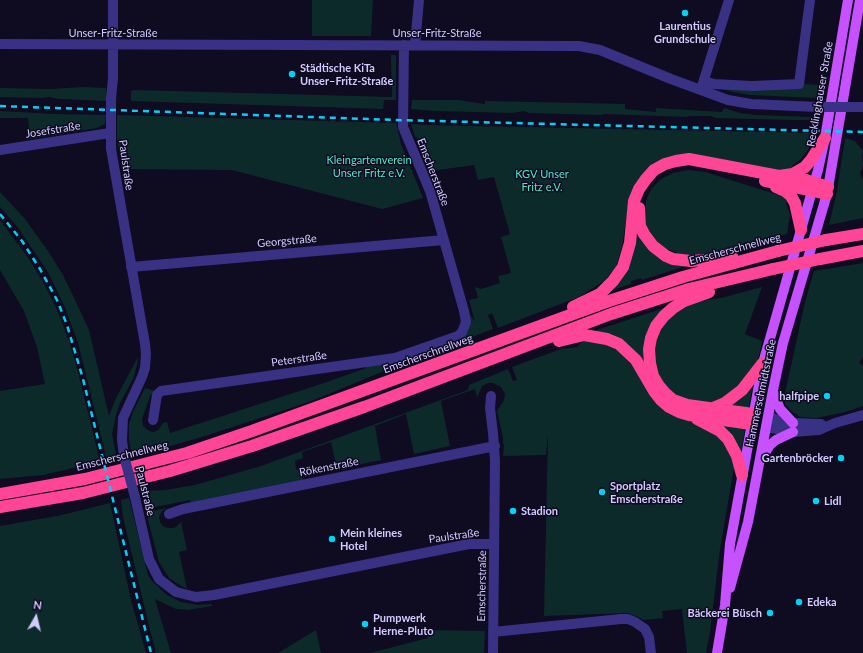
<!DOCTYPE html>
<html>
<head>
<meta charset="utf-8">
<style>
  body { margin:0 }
  #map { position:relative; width:863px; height:653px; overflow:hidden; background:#0f0b20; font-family:Lato,sans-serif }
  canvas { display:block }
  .north { position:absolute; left:16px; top:597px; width:40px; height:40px; -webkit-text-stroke:3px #0f0b20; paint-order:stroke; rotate:8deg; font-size:11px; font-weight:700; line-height:16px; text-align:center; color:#d2caff }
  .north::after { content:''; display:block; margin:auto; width:14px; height:18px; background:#d2caff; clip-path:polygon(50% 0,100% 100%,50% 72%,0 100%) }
</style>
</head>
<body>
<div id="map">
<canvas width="863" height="653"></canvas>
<div class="north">N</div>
</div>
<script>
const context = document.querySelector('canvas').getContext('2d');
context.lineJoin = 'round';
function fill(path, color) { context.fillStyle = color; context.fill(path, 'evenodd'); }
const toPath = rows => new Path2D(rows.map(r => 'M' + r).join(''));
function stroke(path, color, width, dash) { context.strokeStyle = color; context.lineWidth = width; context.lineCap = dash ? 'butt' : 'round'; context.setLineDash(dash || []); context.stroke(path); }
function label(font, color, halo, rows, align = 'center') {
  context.font = font + ' Lato,sans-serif'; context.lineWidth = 3; context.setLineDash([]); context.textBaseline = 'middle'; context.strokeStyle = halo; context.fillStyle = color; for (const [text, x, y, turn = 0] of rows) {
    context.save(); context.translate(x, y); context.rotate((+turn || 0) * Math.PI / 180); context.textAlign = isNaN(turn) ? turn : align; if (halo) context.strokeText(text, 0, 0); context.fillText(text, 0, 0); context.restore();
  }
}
const green = toPath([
  [312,0,373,0,371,36,312,36],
  [391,55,395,55,396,57,396,100,384,100,383,109,131,101,131,91,135,90,392,97],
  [801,84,821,85,819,98,749,95,733,92,714,87],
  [81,87,106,88,107,101,59,99,49,97,43,98,0,97,0,88,51,89],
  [412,100,458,100,485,104,485,101,625,104,625,109,656,112,656,108,722,112,724,108,740,113,756,115,815,117,815,120,794,120,716,118,711,116,691,116,685,117,605,114,600,115,529,113,524,111,512,113,435,111,411,109],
  [0,111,54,114,106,115,105,124,97,128,30,139,28,118,0,118],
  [117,115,396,123,401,144,423,198,382,209,232,170,122,169,117,138],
  [411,124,429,125,812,133,808,150,801,159,792,166,793,168,781,171,696,155,671,157,628,207,622,247,616,267,604,281,579,297,498,328,492,313,488,315,493,329,401,364,309,402,202,437,132,457,129,440,129,424,133,412,145,388,155,391,150,396,142,419,143,426,149,431,154,432,159,429,163,423,167,422,170,433,324,383,366,368,366,365,459,338,469,313,475,322,469,300,478,298,475,287,481,289,500,283,498,276,511,273,501,237,510,234,494,177,478,180,474,165,431,171,417,137,415,137],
  [845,138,855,141,863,151,862,158,863,165,860,174,863,180,863,218,829,225,837,191],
  [688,170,706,172,718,176,782,196,788,201,786,203,790,215,787,234,705,255,680,254,665,248,658,244,648,231,646,224,645,211,646,201,651,189,661,179,673,173],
  [0,192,25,219,48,251,63,275,76,302,89,330,109,416,116,398,138,357,137,365,133,379,120,403,116,415,112,434,117,460,107,460,78,343,64,305,48,272,35,253,19,229,0,207],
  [635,219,640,234,689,265,642,280,641,278,631,281,631,284,610,291],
  [0,220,29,259,43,282,58,312,69,341,78,372,101,465,100,465,99,462,43,475,0,479,0,391,45,384,37,347,24,311,0,270],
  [863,263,863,357,859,363,863,366,863,406,845,412,817,418,800,417,790,410,785,404,785,393,805,302,814,271],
  [762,287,745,334,762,341,753,383,740,458,734,468,720,549,710,632,706,653,687,653,682,609,662,611,663,618,644,620,636,616,628,613,544,616,548,433,546,455,503,456,504,444,503,444,503,438,497,411,504,400,505,394,501,387,493,383,488,383,482,386,477,398,475,389,441,401,450,446,414,454,406,414,375,426,381,460,337,469,331,442,302,452,303,458,295,461,296,469,302,472,303,481,191,503,190,500,145,509,141,491,165,490,195,485,261,466,468,390,469,385,508,369,513,381,517,380,512,367,561,349,577,347,591,332,670,306,721,298],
  [129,498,148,575,152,581,167,595,181,602,198,605,212,604,212,606,188,610,176,609,155,599,171,653,156,653,149,626,123,517,121,500],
  [110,503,131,600,146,653,0,653,0,526,62,515],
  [167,508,162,511,159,517,160,522,163,526,168,528,173,528,176,527,181,522,187,550,179,552,187,589,178,584,169,578,159,562,146,512],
  [316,630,321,653,278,653],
  [427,630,485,631,484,653,370,653,428,638]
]);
const minor = toPath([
  [113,0,113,78,111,99,111,149,145,344,146,354,145,368,142,377,123,418,122,440,124,456],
  [0,44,579,46,600,50,671,79,728,100,751,104,817,107],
  [415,45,419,0],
  [704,81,714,84,752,86,799,84,810,0],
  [702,86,729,0],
  [851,107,863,107],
  [0,150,110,133],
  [131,267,444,240],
  [491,396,490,408,493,433,495,461,493,653],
  [768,417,793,423,821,424],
  [153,420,157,395,161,391,395,358,458,336,462,332,466,322,464,311,430,191,403,127,404,45],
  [766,427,793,432,819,430,835,423,863,415],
  [135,497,149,559,159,579,176,592,196,597,214,595,469,544,494,544],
  [169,514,183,509,495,446],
  [493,632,621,619,628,619,635,622,645,629,649,637,651,653]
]);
const major = toPath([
  [773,391,780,409,793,423],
  [762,458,770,445,776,440,793,432],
  [730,588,748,522,773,390,783,343,827,194,860,0],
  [717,653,725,605,730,544,763,363,818,170,825,138,848,0]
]);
const highway = toPath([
  [785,177,806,180,828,187],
  [765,181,827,194],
  [776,187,785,191,791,196,795,203,801,230],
  [639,208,640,226,644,234,653,246,666,256,673,259,691,261,717,259,732,256],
  [826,240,863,234],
  [820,259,863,251],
  [709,292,684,301,673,308,664,316,656,326,651,338,649,349,650,363,653,376,659,386,665,393,673,400,687,405,753,414],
  [573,307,600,294,613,281,623,267,630,243,634,201,639,189,646,179,654,170,665,164,676,161,689,159,779,176,793,174,805,167,811,160,825,138],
  [559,341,584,335,607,339,619,344,636,360,654,391,661,400,669,407,679,412,689,415,751,424],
  [713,408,725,403,742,390,763,363],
  [697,419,720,431,728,439,737,456,742,475],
  [0,494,85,479,187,453,252,431,606,302,683,277,778,251],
  [0,507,83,493,170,471,252,446,364,407,611,314,689,289,773,269]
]);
const rail = toPath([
  [0,106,396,120,863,132],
  [0,214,22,241,40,269,57,300,67,325,83,379,151,653]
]);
const minorBridge = toPath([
  [817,107,851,107],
  [124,456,135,497]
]);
const highwayBridge = toPath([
  [778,251,826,240],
  [773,269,820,259]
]);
const markers = [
  [685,13,4,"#00d2f5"],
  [292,74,4,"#00d2f5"],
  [827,396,4,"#00d2f5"],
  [841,458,4,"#00d2f5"],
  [602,492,4,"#00d2f5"],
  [816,501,4,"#00d2f5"],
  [513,511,4,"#00d2f5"],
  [332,539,4,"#00d2f5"],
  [799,602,4,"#00d2f5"],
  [770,613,4,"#00d2f5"],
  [365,624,4,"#00d2f5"]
];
const poiNames = [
  ["Laurentius",685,26,"center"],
  ["Grundschule",685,39,"center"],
  ["Städtische KiTa",300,68],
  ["Unser–Fritz-Straße",300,81],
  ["halfpipe",819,396,"right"],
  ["Gartenbröcker",833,458,"right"],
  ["Sportplatz",610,486],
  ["Emscherstraße",610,499],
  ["Lidl",824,501],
  ["Stadion",521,511],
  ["Mein kleines",340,533],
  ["Hotel",340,546],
  ["Edeka",807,602],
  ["Bäckerei Büsch",762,613,"right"],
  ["Pumpwerk",373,618],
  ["Herne-Pluto",373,631]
];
const streetNames = [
  ["Unser-Fritz-Straße",113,33],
  ["Unser-Fritz-Straße",437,33],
  ["Recklinghauser Straße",820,94,-80],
  ["Josefstraße",53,130,-9],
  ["Paulstraße",126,165,82],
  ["Emscherstraße",433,172,69],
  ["Georgstraße",287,241,-5],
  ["Emscherschnellweg",735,249,-15],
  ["Emscherschnellweg",428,354,-20],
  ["Peterstraße",299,359,-8],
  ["Hammerschmidtstraße",761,393,-78],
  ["Emscherschnellweg",122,456,-14],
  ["Rökenstraße",329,467,-11],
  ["Paulstraße",145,491,76],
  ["Paulstraße",454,536,-8],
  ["Emscherstraße",482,586,-89]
];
const parkNames = [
  ["Kleingartenverein",369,160],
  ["Unser Fritz e.V.",369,173],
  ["KGV Unser",542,174],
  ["Fritz e.V.",542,187]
];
fill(green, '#0d2a2b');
stroke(minor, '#383184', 10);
stroke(major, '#c551ff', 10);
stroke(highway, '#ff4596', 12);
stroke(rail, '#00d2f5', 2.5, [6, 5]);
stroke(minorBridge, '#383184', 10);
stroke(highwayBridge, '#ff4596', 12);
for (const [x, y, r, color] of markers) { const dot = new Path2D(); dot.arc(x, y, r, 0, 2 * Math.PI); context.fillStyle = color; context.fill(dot); stroke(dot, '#0f0b20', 1.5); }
label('bold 11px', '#d2caff', '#0f0b20', poiNames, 'left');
label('11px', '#d2caff', '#0f0b20', streetNames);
label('11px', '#4be9c9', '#0f0b20', parkNames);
</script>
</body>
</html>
